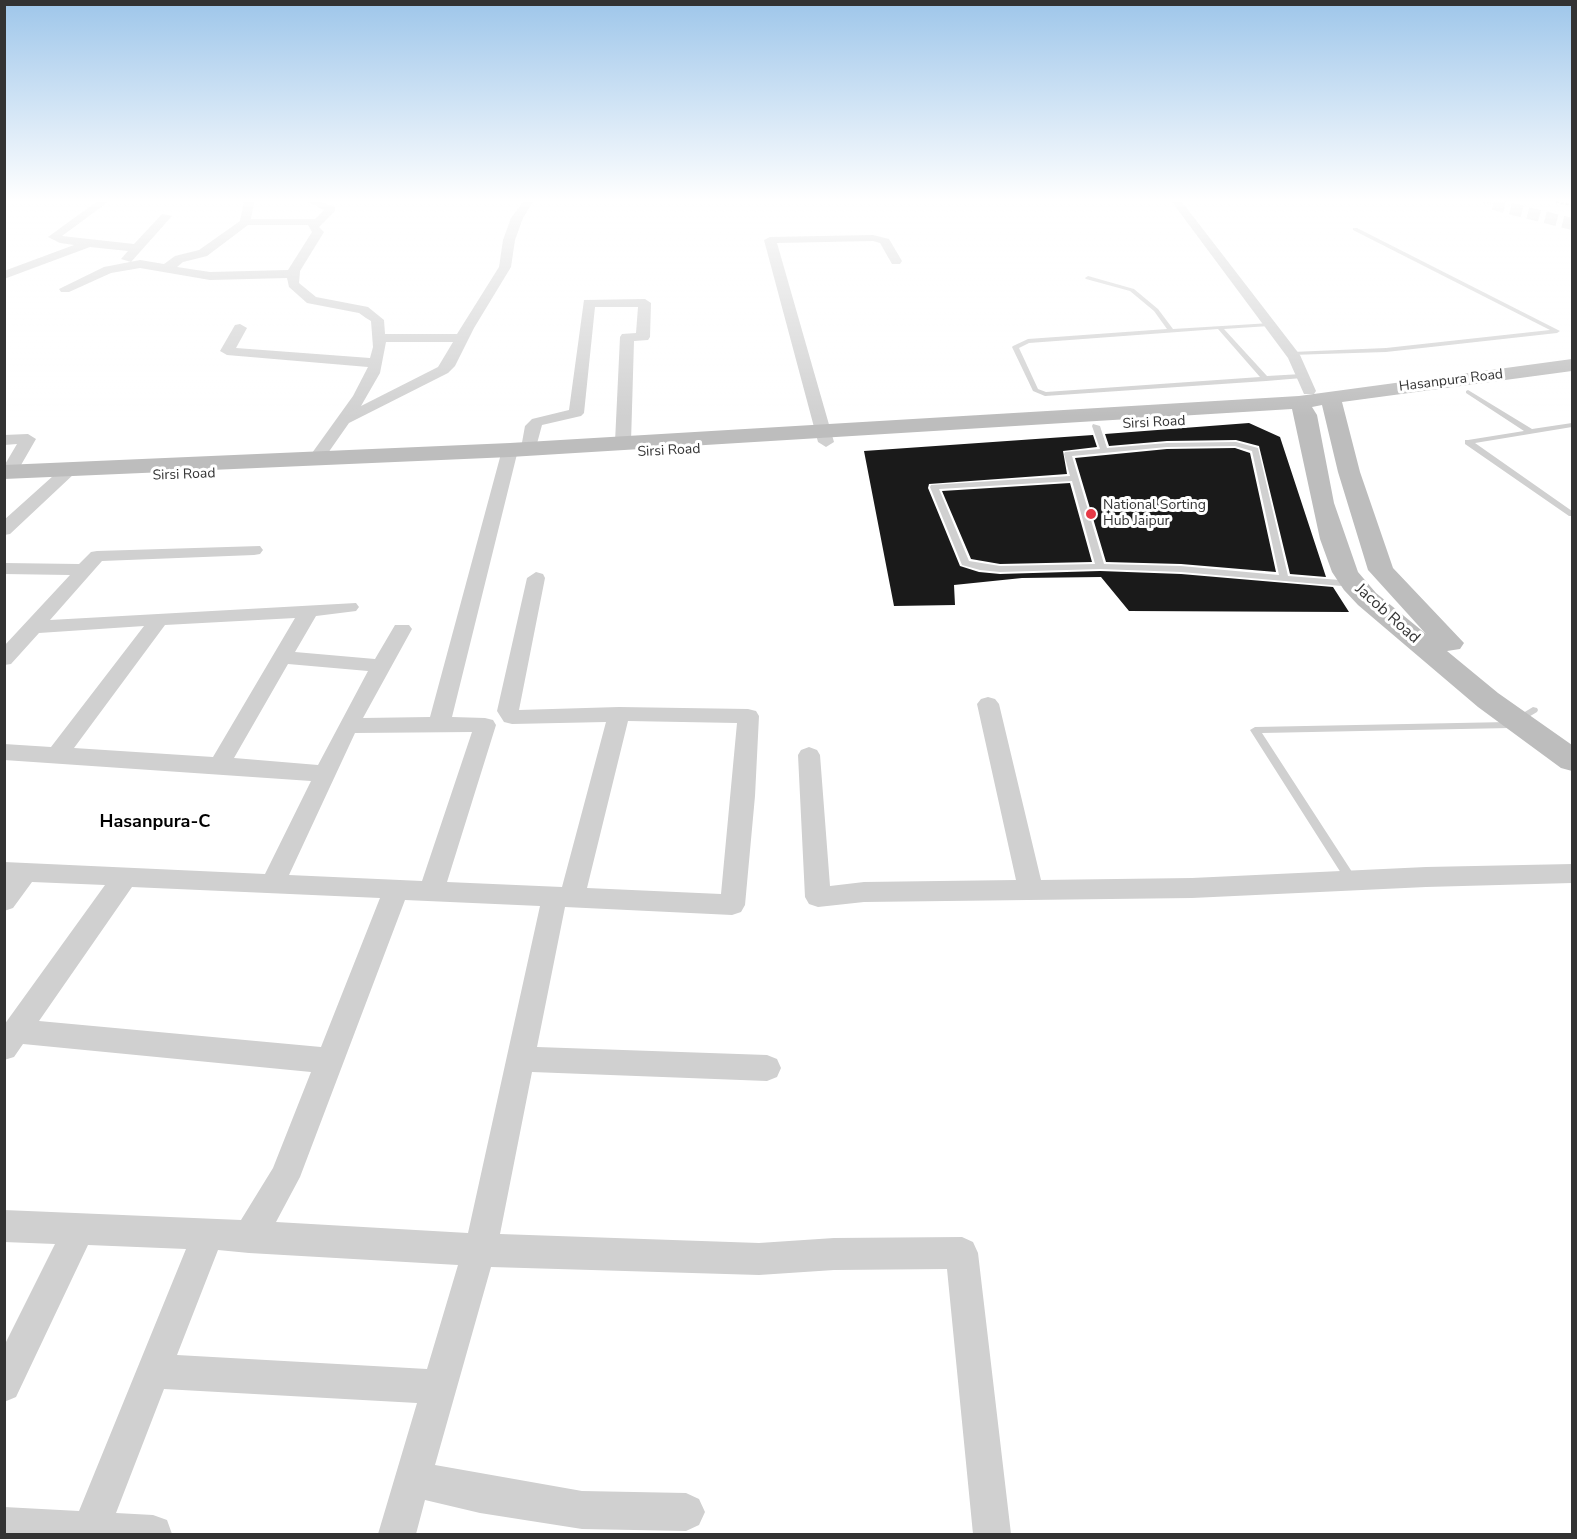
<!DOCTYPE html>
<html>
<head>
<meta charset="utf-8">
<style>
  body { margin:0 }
  #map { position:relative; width:1577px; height:1539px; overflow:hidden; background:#fff; font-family:"Nunito Sans",sans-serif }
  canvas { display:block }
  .frame { position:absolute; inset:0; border:6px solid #333; pointer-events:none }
</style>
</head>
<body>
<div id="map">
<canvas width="1577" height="1539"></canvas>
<div class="frame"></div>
</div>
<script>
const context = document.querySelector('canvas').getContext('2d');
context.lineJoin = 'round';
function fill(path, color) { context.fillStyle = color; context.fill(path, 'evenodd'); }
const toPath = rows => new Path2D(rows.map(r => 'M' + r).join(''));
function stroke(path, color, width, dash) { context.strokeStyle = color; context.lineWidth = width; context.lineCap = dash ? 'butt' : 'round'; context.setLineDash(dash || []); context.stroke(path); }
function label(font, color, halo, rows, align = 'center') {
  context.font = font + ' "Nunito Sans",sans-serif'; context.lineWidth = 6; context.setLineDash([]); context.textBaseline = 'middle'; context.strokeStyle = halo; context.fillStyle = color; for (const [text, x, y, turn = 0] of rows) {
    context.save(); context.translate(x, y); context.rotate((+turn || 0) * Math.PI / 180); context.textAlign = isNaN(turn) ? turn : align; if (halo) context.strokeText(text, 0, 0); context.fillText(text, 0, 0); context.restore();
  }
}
const building = toPath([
  [1249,423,1280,437,1326,577,1290,574,1259,446,1236,440,1167,441,1109,446,1105,434],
  [1093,435,1097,447,1063,451,1067,474,929,484,928,488,960,566,979,572,1000,574,1100,571,1181,574,1333,587,1349,612,1129,611,1101,577,1022,578,954,585,955,605,894,606,864,451],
  [1235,448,1250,453,1276,572,1181,564,1106,562,1075,458,1167,449],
  [1070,483,1092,562,1000,564,971,559,942,491]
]);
const streetTunnel = toPath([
  [1493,204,1572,224]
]);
const path = toPath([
  [1484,202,1493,204]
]);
const lane = toPath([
  [1353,228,1357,228,1560,331,1557,333,1386,352,1290,355,1289,354,1292,352,1386,348,1550,330,1353,230,1353,228],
  [1088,276,1134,289,1158,309,1173,329,1271,323,1271,325,1269,326,1224,329,1267,376,1302,374,1305,376,1302,378,1266,381,1045,396,1033,391,1012,347,1013,346,1028,339,1167,329,1154,311,1130,291,1086,279,1085,278,1088,276],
  [1218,329,1260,377,1046,392,1038,389,1019,348,1029,343,1218,329],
  [1468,390,1532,429,1572,423,1572,427,1475,443,1572,511,1572,516,1569,516,1465,444,1465,440,1468,440,1524,431,1466,393,1466,391,1468,390],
  [1093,424,1100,426,1107,448,1167,443,1236,442,1258,448,1288,576,1353,581,1357,584,1353,587,1181,572,1100,569,1000,572,980,570,962,565,930,487,931,485,1070,476,1064,454,1065,452,1100,449,1092,426,1093,424],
  [1235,446,1252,451,1279,575,1181,566,1104,564,1072,456,1167,447,1235,446],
  [1072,481,1095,564,1000,566,969,561,939,489,1072,481],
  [1533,707,1537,708,1538,710,1537,712,1510,728,1262,733,1356,878,1358,881,1356,884,1352,886,1348,884,1250,730,1255,727,1508,722,1533,707]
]);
const street = toPath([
  [96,202,108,202,62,236,134,244,162,214,172,216,131,262,121,259,128,251,90,247,4,279,4,271,74,245,60,243,48,237,96,202],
  [244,202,254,202,251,219,315,219,324,210,308,202,322,202,335,207,335,211,319,227,324,232,300,271,299,283,316,297,368,307,384,320,385,334,457,334,499,267,503,240,511,218,523,202,533,202,523,218,515,240,511,267,474,328,455,366,448,373,349,423,321,463,315,465,307,460,353,396,368,367,227,355,220,351,235,325,240,324,247,328,236,348,370,358,373,347,371,321,366,318,359,313,307,303,289,287,287,278,210,280,140,268,111,273,69,292,61,292,59,289,104,267,140,260,164,264,175,256,199,250,240,221,244,202],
  [248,225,308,225,312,232,288,270,210,272,177,267,183,262,207,256,248,225],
  [386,342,453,342,438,367,361,406,380,373,386,342],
  [1172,202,1182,202,1300,355,1316,391,1314,394,1304,394,1288,358,1172,202],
  [873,235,889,239,902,261,900,264,892,264,880,243,873,241,777,243,834,442,826,447,818,442,764,240,770,237,873,235],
  [645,299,651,303,650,337,648,340,634,341,631,442,629,445,617,445,615,442,620,337,622,334,636,333,638,307,595,307,584,413,581,416,542,425,535,451,523,451,521,448,525,426,532,419,569,410,584,300,645,299],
  [28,434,36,439,17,472,15,475,4,476,4,466,17,444,4,445,4,435,28,434],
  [510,445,518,450,452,717,485,718,493,720,496,725,447,882,562,887,606,722,512,724,504,722,497,711,527,578,536,572,543,574,545,578,519,710,619,707,748,709,756,711,759,716,755,796,745,905,741,912,732,915,565,907,537,1047,767,1055,777,1059,781,1068,777,1077,767,1081,532,1072,500,1234,759,1243,834,1238,962,1237,973,1242,978,1253,1011,1534,973,1534,947,1269,834,1270,759,1275,491,1267,435,1465,582,1491,686,1493,699,1499,705,1512,699,1525,686,1531,582,1529,480,1513,425,1500,416,1534,378,1534,417,1403,164,1389,116,1513,153,1515,167,1520,172,1534,4,1534,4,1507,79,1511,186,1249,88,1245,16,1397,4,1402,4,1346,55,1244,4,1242,4,1210,241,1220,273,1168,311,1072,23,1044,14,1057,4,1060,4,1025,105,885,32,882,13,908,4,911,4,862,265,874,311,781,4,760,4,744,51,747,144,626,39,633,11,664,4,665,4,646,70,575,4,574,4,563,79,564,91,552,97,551,260,546,263,550,260,554,254,555,102,561,50,620,356,603,359,607,356,611,316,616,295,652,375,659,395,625,409,625,412,629,363,718,430,717,502,450,510,445],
  [295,618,213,757,74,748,165,625,295,618],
  [288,664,368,671,318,765,234,758,288,664],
  [628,721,737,723,721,894,587,888,628,721],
  [472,732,422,881,289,875,355,733,472,732],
  [132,887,380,898,321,1047,39,1021,132,887],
  [405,900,540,906,468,1233,276,1222,300,1177,405,900],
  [218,1250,249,1253,458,1265,427,1369,177,1355,218,1250],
  [69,465,75,467,77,470,75,473,10,534,4,535,4,520,63,467,69,465],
  [988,697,995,699,999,704,1041,880,1192,878,1426,867,1572,864,1572,883,1426,887,1192,898,864,902,818,907,809,904,805,897,798,755,801,750,809,747,817,750,820,755,830,886,864,882,1016,880,977,704,981,699,988,697]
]);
const secondary = toPath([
  [1572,359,1572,371,1342,402,1360,472,1393,568,1464,643,1460,649,1447,651,1498,693,1572,745,1572,771,1561,768,1478,707,1358,605,1344,590,1332,572,1320,539,1292,409,510,457,4,479,4,465,510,443,1299,396,1572,359],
  [1322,405,1338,472,1368,570,1426,634,1376,593,1358,572,1334,503,1317,415,1312,407,1322,405]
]);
const rail = toPath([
  [1556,202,1572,205]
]);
const markers = [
  [1091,514,6,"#e63946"]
];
const farStreetnames = [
  ["Hasanpura Road",1451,381,-7],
  ["Sirsi Road",1154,423,-3],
  ["Sirsi Road",669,451,-3],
  ["Sirsi Road",184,475,-2]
];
const farPoinames = [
  ["National Sorting",1103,506],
  ["Hub Jaipur",1103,522]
];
const streetNames = [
  ["Jacob Road",1387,614,42]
];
const neighbourhoodNames = [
  ["Hasanpura-C",155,823]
];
fill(building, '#1a1a1a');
stroke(streetTunnel, '#d6d6d6', 12, [12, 6]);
stroke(path, '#cdcdcd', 2, [1.5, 1.5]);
fill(lane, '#d0d0d0');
fill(street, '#d0d0d0');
fill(secondary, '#bdbdbd');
stroke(rail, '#888', 2, [3, 2]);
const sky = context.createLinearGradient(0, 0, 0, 417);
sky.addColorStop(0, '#9ec6ea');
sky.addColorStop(0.48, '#fff');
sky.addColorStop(1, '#ffffff00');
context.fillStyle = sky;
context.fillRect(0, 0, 1577, 417);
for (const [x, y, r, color] of markers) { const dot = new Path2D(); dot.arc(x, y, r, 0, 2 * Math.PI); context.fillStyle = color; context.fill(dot); stroke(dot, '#fff', 2); }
label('14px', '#333', '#fff', farStreetnames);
label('14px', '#333', '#fff', farPoinames, 'left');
label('16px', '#333', '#fff', streetNames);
label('bold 18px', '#000', '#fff', neighbourhoodNames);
</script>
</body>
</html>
